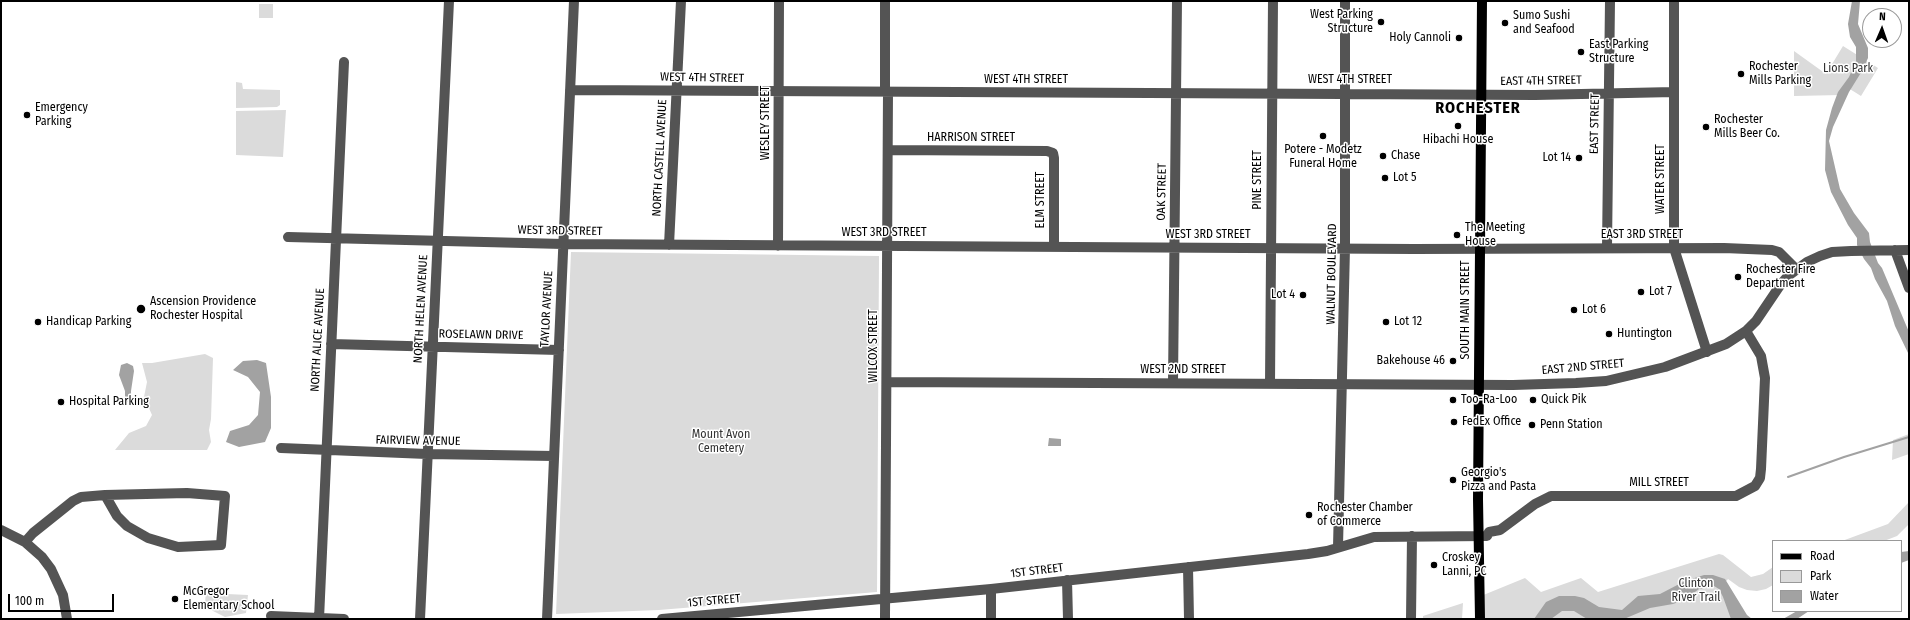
<!DOCTYPE html>
<html>
<head>
<meta charset="utf-8">
<style>
  body { margin:0 }
  #map { position:relative; width:1910px; height:620px; overflow:hidden; background:#fff; font-family:"Fira Sans Condensed",sans-serif }
  canvas { display:block }
  .frame { position:absolute; inset:0; border:2px solid #000; pointer-events:none }
  .legend { position:absolute; left:1772px; top:540px; width:130px; height:72px; box-sizing:border-box; background:#fff; border:1px solid #999; margin:0; padding:5px 7px; list-style:none; font-size:12px; color:#000 }
  .legend li { display:flex; align-items:center; gap:8px; height:20px }
  .legend b { width:20px; border:1px solid #999 }
  .north { position:absolute; left:1862px; top:8px; width:40px; height:40px; box-sizing:border-box; background:#fff; border:1px solid #999; border-radius:50%; rotate:2deg; font-size:11px; font-weight:700; line-height:16px; text-align:center; color:#000 }
  .north::after { content:''; display:block; margin:auto; width:14px; height:18px; background:#000; clip-path:polygon(50% 0,100% 100%,50% 72%,0 100%) }
  .scale { position:absolute; left:8px; top:594px; width:106px; height:18px; box-sizing:border-box; border:2px solid #000; border-top:0; padding-left:5px; font-size:12px; line-height:14px; white-space:nowrap; color:#000; -webkit-text-stroke:3px #fff; paint-order:stroke }
</style>
</head>
<body>
<div id="map">
<canvas width="1910" height="620"></canvas>
<div class="frame"></div>
<ul class="legend">
<li><b style="height:5px;background:#000"></b>Road</li>
<li><b style="height:11px;background:#dbdbdb"></b>Park</li>
<li><b style="height:11px;background:#a2a2a2"></b>Water</li>
</ul>
<div class="north">N</div>
<div class="scale">100 m</div>
</div>
<script>
const context = document.querySelector('canvas').getContext('2d');
context.lineJoin = 'round';
function fill(path, color) { context.fillStyle = color; context.fill(path, 'evenodd'); }
const toPath = rows => new Path2D(rows.map(r => 'M' + r).join(''));
function stroke(path, color, width, dash) { context.strokeStyle = color; context.lineWidth = width; context.lineCap = dash ? 'butt' : 'round'; context.setLineDash(dash || []); context.stroke(path); }
function label(font, color, halo, rows, align = 'center') {
  context.font = font + ' "Fira Sans Condensed",sans-serif'; context.lineWidth = 3; context.setLineDash([]); context.textBaseline = 'middle'; context.strokeStyle = halo; context.fillStyle = color; for (const [text, x, y, turn = 0] of rows) {
    context.save(); context.translate(x, y); context.rotate((+turn || 0) * Math.PI / 180); context.textAlign = isNaN(turn) ? turn : align; if (halo) context.strokeText(text, 0, 0); context.fillText(text, 0, 0); context.restore();
  }
}
const green = toPath([
  [259,4,273,4,273,18,259,18],
  [1843,46,1878,68,1861,96,1845,86,1841,95,1794,96,1794,51,1826,74],
  [236,82,242,83,243,89,280,90,280,105,277,107,236,108],
  [286,110,283,157,236,155,236,111],
  [571,252,879,256,877,592,659,610,556,614],
  [205,354,213,358,211,419,209,430,211,442,207,450,115,450,129,433,146,426,152,415,144,397,147,382,142,363,152,363],
  [1909,434,1909,454,1892,460,1893,440],
  [1909,502,1909,524,1897,536,1884,541,1842,541,1888,524],
  [1719,554,1723,555,1751,577,1763,574,1773,567,1773,585,1766,589,1757,591,1747,590,1739,587,1728,579,1724,584,1742,619,1472,619,1481,615,1481,596,1525,578,1541,592,1581,578,1598,592],
  [206,593,248,595,246,613,225,617,213,611,205,602],
  [1463,603,1462,619,1423,619,1423,616]
]);
const water = toPath([
  [1852,1,1860,1,1858,24,1868,48,1868,58,1862,71,1849,92,1833,127,1829,141,1840,189,1854,213,1869,233,1870,242,1878,263,1882,268,1909,332,1909,355,1895,326,1887,301,1875,279,1871,268,1864,259,1857,245,1857,238,1848,225,1831,192,1825,170,1826,130,1832,108,1838,92,1849,77,1856,61,1856,47,1850,37,1848,24],
  [257,360,266,363,271,397,271,428,265,442,239,447,226,442,230,431,249,425,258,415,260,392,248,377,233,370,243,361],
  [127,363,133,366,134,371,131,391,131,402,125,402,125,391,119,375,121,365],
  [1049,438,1061,439,1061,446,1048,446],
  [1909,551,1909,560,1901,563,1901,552],
  [1704,575,1713,575,1725,579,1747,615,1752,619,1731,619,1723,597,1719,589,1714,586,1699,589,1684,600,1673,604,1650,608,1624,619,1587,619,1574,611,1562,611,1551,619,1534,619,1546,602,1559,596,1575,596,1584,598,1599,607,1622,610,1638,596,1660,594,1685,581],
  [1797,611,1809,611,1797,619,1783,619]
]);
const stream = toPath([
  [1788,477,1844,457,1909,437]
]);
const minor = toPath([
  [1674,1,1674,248,1707,352],
  [570,90,1535,95,1674,92],
  [885,92,885,1],
  [888,150,1047,151,1053,153,1054,158,1054,247],
  [288,237,563,244,1414,249,1724,248,1772,250,1779,252,1796,269],
  [669,245,681,1],
  [778,246,779,1],
  [1607,247,1610,1],
  [1895,250,1909,288],
  [331,344,559,350],
  [887,382,1513,385,1576,383,1606,381,1665,367,1726,344,1746,331,1756,321,1781,284,1788,276,1807,262,1820,256,1832,252,1851,251,1909,250],
  [1173,383,1177,1],
  [1270,384,1273,1],
  [281,448,427,454,554,456],
  [1,530,25,542,42,557,51,569,63,595,67,619],
  [25,542,33,533,73,501,81,497,105,495,117,516,127,526,148,538,178,547,221,545,225,496,187,493,105,495],
  [1338,547,1345,248,1345,1],
  [1188,567,1189,619],
  [1067,580,1068,619],
  [991,589,991,619],
  [271,616,344,619],
  [319,619,344,62],
  [420,619,449,1],
  [547,619,574,1],
  [662,619,991,589,1308,554,1327,551,1374,537,1487,536,1489,532,1500,530,1535,504,1551,496,1736,496,1755,486,1760,478,1761,469,1765,378,1761,356,1746,331],
  [885,619,888,92],
  [1411,619,1412,536]
]);
const major = toPath([
  [1480,619,1478,499,1482,1]
]);
const markers = [
  [1381,22,4,"#000"],
  [1505,23,4,"#000"],
  [1459,38,4,"#000"],
  [1581,52,4,"#000"],
  [1741,74,4,"#000"],
  [27,115,4,"#000"],
  [1458,126,4,"#000"],
  [1706,127,4,"#000"],
  [1323,136,4,"#000"],
  [1383,156,4,"#000"],
  [1579,158,4,"#000"],
  [1385,178,4,"#000"],
  [1457,235,4,"#000"],
  [1738,277,4,"#000"],
  [1641,292,4,"#000"],
  [1303,295,4,"#000"],
  [141,309,5,"#000"],
  [1574,310,4,"#000"],
  [38,322,4,"#000"],
  [1386,322,4,"#000"],
  [1609,334,4,"#000"],
  [1453,361,4,"#000"],
  [1453,400,4,"#000"],
  [1533,400,4,"#000"],
  [61,402,4,"#000"],
  [1454,422,4,"#000"],
  [1532,425,4,"#000"],
  [1453,480,4,"#000"],
  [1309,515,4,"#000"],
  [1434,565,4,"#000"],
  [175,599,4,"#000"]
];
const poiNames = [
  ["West Parking",1373,15,"right"],
  ["Structure",1373,29,"right"],
  ["Sumo Sushi",1513,16],
  ["and Seafood",1513,30],
  ["Holy Cannoli",1451,38,"right"],
  ["East Parking",1589,45],
  ["Structure",1589,59],
  ["Rochester",1749,67],
  ["Mills Parking",1749,81],
  ["Emergency",35,108],
  ["Parking",35,122],
  ["Rochester",1714,120],
  ["Mills Beer Co.",1714,134],
  ["Hibachi House",1458,140,"center"],
  ["Potere - Modetz",1323,150,"center"],
  ["Funeral Home",1323,164,"center"],
  ["Chase",1391,156],
  ["Lot 14",1571,158,"right"],
  ["Lot 5",1393,178],
  ["The Meeting",1465,228],
  ["House",1465,242],
  ["Rochester Fire",1746,270],
  ["Department",1746,284],
  ["Lot 7",1649,292],
  ["Lot 4",1295,295,"right"],
  ["Ascension Providence",150,302],
  ["Rochester Hospital",150,316],
  ["Lot 6",1582,310],
  ["Handicap Parking",46,322],
  ["Lot 12",1394,322],
  ["Huntington",1617,334],
  ["Bakehouse 46",1445,361,"right"],
  ["Too-Ra-Loo",1461,400],
  ["Quick Pik",1541,400],
  ["Hospital Parking",69,402],
  ["FedEx Office",1462,422],
  ["Penn Station",1540,425],
  ["Georgio's",1461,473],
  ["Pizza and Pasta",1461,487],
  ["Rochester Chamber",1317,508],
  ["of Commerce",1317,522],
  ["Croskey",1442,558],
  ["Lanni, PC",1442,572],
  ["McGregor",183,592],
  ["Elementary School",183,606]
];
const parkNames = [
  ["Lions Park",1848,69],
  ["Mount Avon",721,435],
  ["Cemetery",721,449],
  ["Clinton",1696,584],
  ["River Trail",1696,598]
];
const streetNames = [
  ["WEST 4TH STREET",702,78,1],
  ["WEST 4TH STREET",1026,80],
  ["WEST 4TH STREET",1350,80],
  ["EAST 4TH STREET",1541,81,-1],
  ["WESLEY STREET",766,123,-90],
  ["EAST STREET",1595,124,-89],
  ["HARRISON STREET",971,138],
  ["NORTH CASTELL AVENUE",660,158,-87],
  ["WATER STREET",1661,179,-90],
  ["PINE STREET",1258,180,-90],
  ["OAK STREET",1162,192,-89],
  ["ELM STREET",1041,200,-90],
  ["WEST 3RD STREET",560,231,1],
  ["WEST 3RD STREET",884,233],
  ["WEST 3RD STREET",1208,235],
  ["EAST 3RD STREET",1642,235],
  ["WALNUT BOULEVARD",1332,274,-89],
  ["NORTH HELEN AVENUE",421,309,-87],
  ["TAYLOR AVENUE",547,309,-87],
  ["SOUTH MAIN STREET",1466,310,-90],
  ["ROSELAWN DRIVE",481,335,1],
  ["NORTH ALICE AVENUE",318,340,-87],
  ["WILCOX STREET",874,346,-90],
  ["EAST 2ND STREET",1583,367,-5],
  ["WEST 2ND STREET",1183,370],
  ["FAIRVIEW AVENUE",418,441,1],
  ["MILL STREET",1659,483],
  ["1ST STREET",1037,571,-7],
  ["1ST STREET",714,601,-5]
];
const districtNames = [
  ["ROCHESTER",1478,109]
];
fill(green, '#dbdbdb');
fill(water, '#a2a2a2');
stroke(stream, '#a2a2a2', 2);
stroke(minor, '#545454', 10);
stroke(major, '#000', 10);
for (const [x, y, r, color] of markers) { const dot = new Path2D(); dot.arc(x, y, r, 0, 2 * Math.PI); context.fillStyle = color; context.fill(dot); stroke(dot, '#fff', 1.5); }
label('12px', '#000', '#fff', poiNames, 'left');
label('12px', '#323232', '#fff', parkNames);
label('12px', '#000', '#fff', streetNames);
context.letterSpacing = '1px';
label('bold 16px', '#000', '#fff', districtNames);
context.letterSpacing = '0px';
</script>
</body>
</html>
